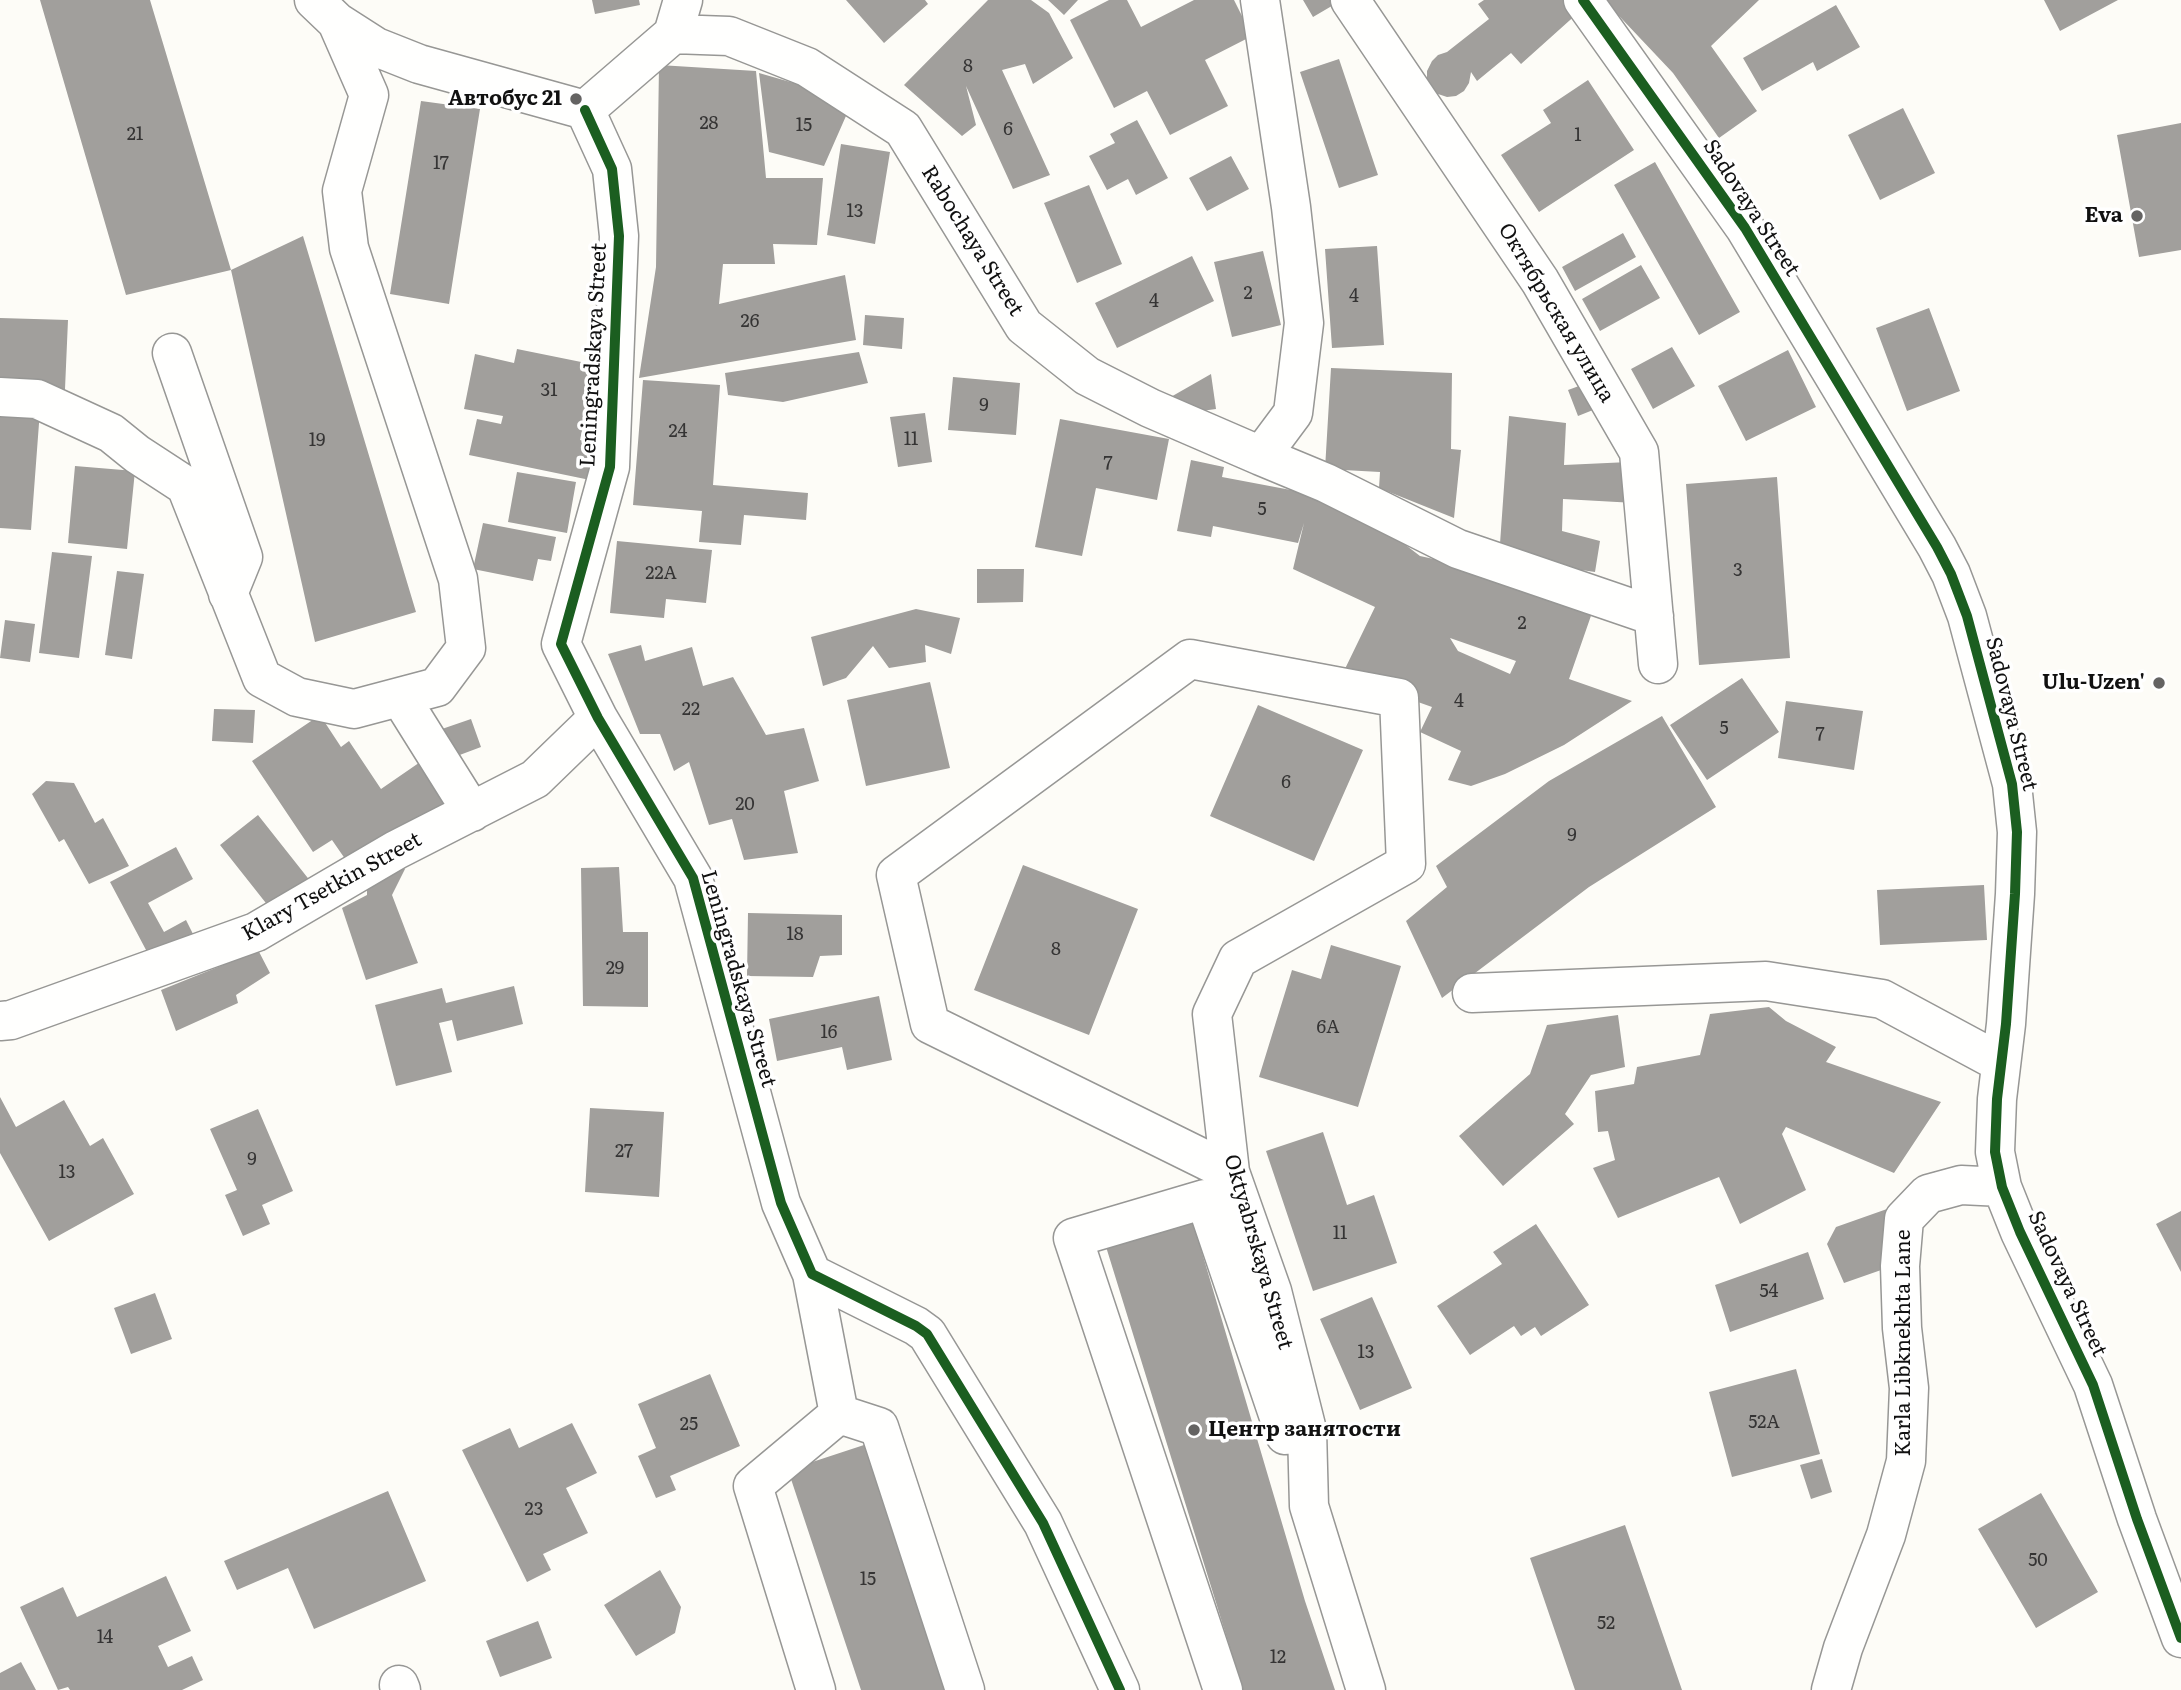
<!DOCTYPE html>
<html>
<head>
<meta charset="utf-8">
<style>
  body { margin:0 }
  canvas { display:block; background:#fdfcf7 }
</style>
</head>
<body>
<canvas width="2181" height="1690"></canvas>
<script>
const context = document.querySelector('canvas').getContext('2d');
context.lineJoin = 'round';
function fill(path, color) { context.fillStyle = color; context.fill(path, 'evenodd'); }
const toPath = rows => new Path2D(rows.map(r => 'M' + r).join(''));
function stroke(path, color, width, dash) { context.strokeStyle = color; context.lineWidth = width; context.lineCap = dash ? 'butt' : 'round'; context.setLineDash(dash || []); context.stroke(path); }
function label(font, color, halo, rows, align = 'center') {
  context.font = font + ' Literata,serif'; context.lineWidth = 7; context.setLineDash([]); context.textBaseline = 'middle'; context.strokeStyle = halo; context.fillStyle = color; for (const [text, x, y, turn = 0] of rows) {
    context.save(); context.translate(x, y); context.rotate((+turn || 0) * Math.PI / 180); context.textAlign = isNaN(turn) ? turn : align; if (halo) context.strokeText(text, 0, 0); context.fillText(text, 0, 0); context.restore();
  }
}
const building = toPath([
  [40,0,150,0,231,270,303,236,416,612,315,642,231,270,126,295],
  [592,0,639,0,640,5,595,14],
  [846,0,925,0,928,4,884,43],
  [988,0,1031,0,1049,13,1073,58,1033,84,1025,64,1002,70,1050,175,1013,189,966,86,976,125,962,136,904,85],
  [1048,0,1078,0,1064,15],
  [1109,0,1127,0,1141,27,1194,0,1234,0,1252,36,1205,60,1228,106,1170,135,1147,91,1114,108,1070,20],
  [1303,0,1342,0,1313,17],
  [1484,0,1567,0,1579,12,1521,64,1511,53,1477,81,1471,72,1469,83,1464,91,1456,96,1447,97,1435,93,1427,82,1427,71,1432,61,1438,55,1447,52,1489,19,1478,4],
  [1604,0,1759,0,1711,46,1757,111,1719,138,1673,73],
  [2044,0,2118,0,2060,31],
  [1836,5,1860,47,1817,71,1813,62,1762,91,1743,58],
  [1339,59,1378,175,1339,188,1300,72],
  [659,65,756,71,766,178,823,178,817,245,773,244,775,264,723,264,719,304,845,275,856,340,639,378,656,267],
  [759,73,853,100,824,166,769,152],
  [1588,80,1634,150,1539,212,1501,155,1551,123,1543,110],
  [421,101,480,109,449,304,390,294],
  [1903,108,1935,173,1880,200,1848,135],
  [1137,120,1168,178,1136,195,1128,179,1107,190,1089,156,1115,143,1110,134],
  [2181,123,2181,250,2139,257,2117,135],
  [841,144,890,152,875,244,827,235],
  [1231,156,1249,189,1207,211,1189,178],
  [1655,162,1740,312,1699,335,1614,185],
  [1089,185,1122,264,1077,283,1044,203],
  [1623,233,1636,257,1575,291,1562,267],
  [1377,246,1384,345,1332,348,1325,249],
  [1263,251,1281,325,1232,337,1214,262],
  [1192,256,1214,301,1117,348,1095,303],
  [1641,265,1660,298,1600,331,1582,299],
  [1929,308,1960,391,1907,411,1876,328],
  [865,315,904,318,902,349,863,345],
  [0,318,68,320,65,389,0,386],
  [1672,347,1695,386,1653,409,1631,369],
  [517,349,596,365,580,440,597,444,590,480,469,455,477,419,501,424,503,416,464,409,475,354,514,363],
  [1788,350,1816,407,1746,441,1718,386],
  [859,352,868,383,783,402,728,395,725,373],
  [1331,368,1452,373,1451,449,1461,450,1454,518,1379,488,1380,472,1325,469],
  [1211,374,1216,409,1194,412,1169,398],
  [953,377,1020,383,1016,435,948,430],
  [643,380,720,385,713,485,808,493,806,520,744,515,741,545,699,542,702,511,633,505],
  [1590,382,1603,406,1578,416,1568,390],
  [0,407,40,410,31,530,0,528],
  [925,413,932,462,898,467,890,417],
  [1509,416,1566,423,1564,465,1629,462,1635,503,1563,499,1562,531,1600,541,1595,572,1499,558],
  [1060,419,1169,439,1157,500,1096,488,1082,556,1035,547],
  [1191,460,1224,467,1222,477,1312,494,1390,533,1420,556,1475,568,1593,610,1569,679,1632,701,1564,745,1505,774,1471,786,1448,780,1461,751,1420,732,1432,707,1342,675,1375,607,1293,569,1304,523,1298,543,1213,526,1211,537,1177,531],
  [1450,638,1516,661,1510,674,1458,651],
  [75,466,135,471,127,549,68,543],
  [517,472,576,482,567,533,508,522],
  [1777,477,1790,658,1699,665,1686,484],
  [483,523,556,537,551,561,538,559,533,581,473,569],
  [617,541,712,550,706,603,666,599,664,618,610,613],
  [52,552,92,556,79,658,39,653],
  [977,569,1024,569,1023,602,977,603],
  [117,571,144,574,132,659,105,655],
  [916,609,960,618,951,654,925,645,926,662,889,668,873,646,846,678,823,686,811,637],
  [5,620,35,624,30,662,0,658],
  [641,645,645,661,692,647,703,686,733,677,766,735,804,728,819,781,784,791,798,853,744,860,732,819,709,825,689,762,674,771,660,734,640,734,608,654],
  [1742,678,1779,732,1707,780,1670,725],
  [930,682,950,768,866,786,847,700],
  [1786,701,1863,711,1854,770,1778,758],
  [1258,705,1363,750,1314,861,1210,816],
  [214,709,255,710,253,743,212,741],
  [320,715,341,747,349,741,381,789,426,758,453,797,350,866,332,840,313,852,252,761],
  [1662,716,1716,807,1589,887,1442,998,1406,921,1447,887,1436,866,1549,781],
  [471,719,481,747,449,759,439,730],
  [46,781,74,783,95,823,103,818,129,866,89,884,64,839,59,842,32,794],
  [258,815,311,882,273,912,220,845],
  [176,847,193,879,148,903,164,932,186,920,197,942,154,965,110,882],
  [394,863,405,869,392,895,418,963,366,980,342,908,367,895,367,879],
  [1023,865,1138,909,1089,1035,974,990],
  [619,867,623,932,648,932,648,1007,583,1006,581,868],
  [1984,885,1987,940,1880,945,1877,890],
  [748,913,842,915,842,955,820,956,813,977,747,976],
  [1331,945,1401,966,1358,1107,1259,1077,1292,970,1321,979],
  [256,946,270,973,236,995,238,1003,176,1031,161,990,223,965],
  [514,986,523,1024,457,1041,452,1020,439,1023,452,1072,396,1086,375,1005,442,988,446,1003],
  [879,996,892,1060,847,1070,842,1047,777,1061,769,1019],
  [1769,1007,1786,1021,1836,1047,1826,1062,1941,1102,1894,1173,1786,1127,1782,1134,1806,1190,1740,1224,1719,1177,1618,1218,1593,1168,1615,1160,1608,1131,1598,1132,1595,1091,1634,1084,1637,1067,1700,1055,1710,1014],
  [1618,1015,1625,1067,1591,1075,1565,1114,1574,1124,1503,1186,1459,1136,1530,1074,1547,1025],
  [0,1097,16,1127,64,1100,90,1146,103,1138,134,1194,49,1241,0,1153],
  [590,1108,664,1112,659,1197,585,1192],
  [258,1109,293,1191,262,1205,270,1224,243,1236,225,1195,237,1190,210,1129],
  [1323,1132,1347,1205,1374,1195,1397,1263,1313,1291,1266,1151],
  [1887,1209,1895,1231,1884,1269,1844,1283,1827,1244,1836,1227],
  [2181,1211,2181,1272,2156,1224],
  [1190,1212,1305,1601,1335,1690,1243,1690,1103,1237],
  [1536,1224,1589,1305,1541,1336,1535,1327,1521,1336,1514,1326,1470,1355,1437,1306,1502,1264,1493,1252],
  [1808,1252,1824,1299,1730,1332,1715,1285],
  [155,1293,172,1339,131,1354,114,1308],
  [1372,1297,1412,1388,1360,1410,1320,1319],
  [1796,1369,1820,1454,1732,1477,1709,1392],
  [710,1374,740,1446,670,1476,676,1490,656,1498,638,1456,656,1448,638,1404],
  [572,1423,597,1473,566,1488,588,1533,543,1554,551,1570,527,1582,462,1450,510,1428,519,1448],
  [867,1444,947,1690,861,1690,788,1470],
  [1822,1459,1832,1492,1811,1499,1800,1465],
  [388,1491,426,1581,314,1629,288,1568,237,1590,224,1561],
  [2041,1493,2098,1592,2036,1628,1978,1529],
  [1625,1525,1682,1690,1575,1690,1530,1558],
  [660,1570,681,1607,675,1633,636,1656,604,1605],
  [166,1576,191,1631,158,1646,168,1667,192,1656,203,1680,182,1690,70,1690,68,1687,58,1690,20,1607,63,1587,77,1617],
  [538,1621,552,1658,500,1677,486,1641],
  [21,1662,36,1690,0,1690,0,1673]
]);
const minor = toPath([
  [314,0,337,22,376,47,419,64,585,110],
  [1350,0,1540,281,1639,452,1658,664],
  [1583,0,1745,228,1937,547,1951,574,1967,616,2012,784,2017,832,2015,894,2006,1024,1997,1099,1995,1152,2002,1187,2020,1232,2093,1385,2137,1519,2181,1638],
  [673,34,683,0],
  [585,110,612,169,619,236,610,467,561,644,598,718,693,878,781,1203,812,1274,916,1326,927,1334,1043,1523,1120,1690],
  [585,110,673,34,729,36,807,67,903,129,1024,326,1087,376,1150,408,1261,456,1293,413,1304,323,1291,207,1260,0],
  [172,353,243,557,228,594],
  [0,397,37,399,111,433,137,454,186,486,262,678,297,697,354,709,437,687,466,648,458,579,349,248,342,191,369,95,337,22],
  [1261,456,1326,483,1458,549,1654,616],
  [400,697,472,812],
  [1472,993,1766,981,1882,999,2001,1063],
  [0,1021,11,1020,256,932,396,850,535,779,598,718],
  [1230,1172,930,1024,896,875,1190,659,1399,698,1406,864,1238,959,1212,1014,1230,1172,1272,1291,1307,1430,1309,1506,1366,1690],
  [812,1274,839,1414,753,1486,816,1690],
  [839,1414,879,1427,965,1690],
  [399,1685,401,1690],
  [1223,1690,1073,1238,1205,1199,1285,1435],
  [1831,1690,1843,1648,1886,1535,1906,1461,1909,1388,1902,1328,1900,1266,1904,1219,1928,1194,1961,1185,2002,1187]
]);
const cycleway = toPath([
  [1583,0,1745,228,1937,547,1951,574,1967,616,2012,784,2017,832,2015,894,2006,1024,1997,1099,1995,1152,2002,1187,2020,1232,2093,1385,2137,1519,2181,1638],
  [585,110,612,169,619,236,610,467,561,644,598,718,693,878,781,1203,812,1274,916,1326,927,1334,1043,1523,1120,1690]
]);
const markers = [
  [576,99,7,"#646362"],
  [2137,216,7,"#646362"],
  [2159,683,7,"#646362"],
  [1194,1430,7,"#646362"]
];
const numberNames = [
  ["8",968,67],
  ["28",709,124],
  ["15",804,126],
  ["6",1008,130],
  ["21",135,135],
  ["1",1578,136],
  ["17",441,164],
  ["13",855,212],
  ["2",1248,294],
  ["4",1354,297],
  ["4",1154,302],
  ["26",750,322],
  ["31",549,391],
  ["9",984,406],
  ["24",678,432],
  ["11",911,440],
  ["19",317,441],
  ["7",1108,464],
  ["5",1262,510],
  ["3",1738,571],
  ["22А",661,574],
  ["2",1522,624],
  ["4",1459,702],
  ["22",691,710],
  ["5",1724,729],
  ["7",1820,735],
  ["6",1286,783],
  ["20",745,805],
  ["9",1572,836],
  ["18",795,935],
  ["8",1056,950],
  ["29",615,969],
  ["6А",1328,1028],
  ["16",829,1033],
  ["27",624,1152],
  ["9",252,1160],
  ["13",67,1173],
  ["11",1340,1234],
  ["54",1769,1292],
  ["13",1366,1353],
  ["52А",1764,1423],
  ["25",689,1425],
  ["23",534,1510],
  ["50",2038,1561],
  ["15",868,1580],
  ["52",1606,1624],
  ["14",105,1638],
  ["12",1278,1658]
];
const poiNames = [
  ["Автобус 21",562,99],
  ["Eva",2123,216],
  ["Ulu-Uzen'",2145,683],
  ["Центр занятости",1208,1430,"left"]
];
const streetNames = [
  ["Sadovaya Street",1751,208,57],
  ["Rabochaya Street",972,241,58],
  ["Октябрьская улица",1556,313,59],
  ["Leningradskaya Street",594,355,-87],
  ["Sadovaya Street",2011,714,76],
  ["Klary Tsetkin Street",332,887,-29],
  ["Leningradskaya Street",738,979,74],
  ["Oktyabrskaya Street",1258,1252,74],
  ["Sadovaya Street",2067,1284,65],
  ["Karla Libknekhta Lane",1904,1343,-90]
];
fill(building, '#a19f9c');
stroke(minor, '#979795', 41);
stroke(minor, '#fffffe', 38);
stroke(cycleway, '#1b5e20', 10);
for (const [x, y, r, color] of markers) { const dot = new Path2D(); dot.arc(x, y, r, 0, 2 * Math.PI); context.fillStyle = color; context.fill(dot); stroke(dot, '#fff', 2.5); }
label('18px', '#353434', null, numberNames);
label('bold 21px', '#111', '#fff', poiNames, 'right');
label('21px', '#111', '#fff', streetNames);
</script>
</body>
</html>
